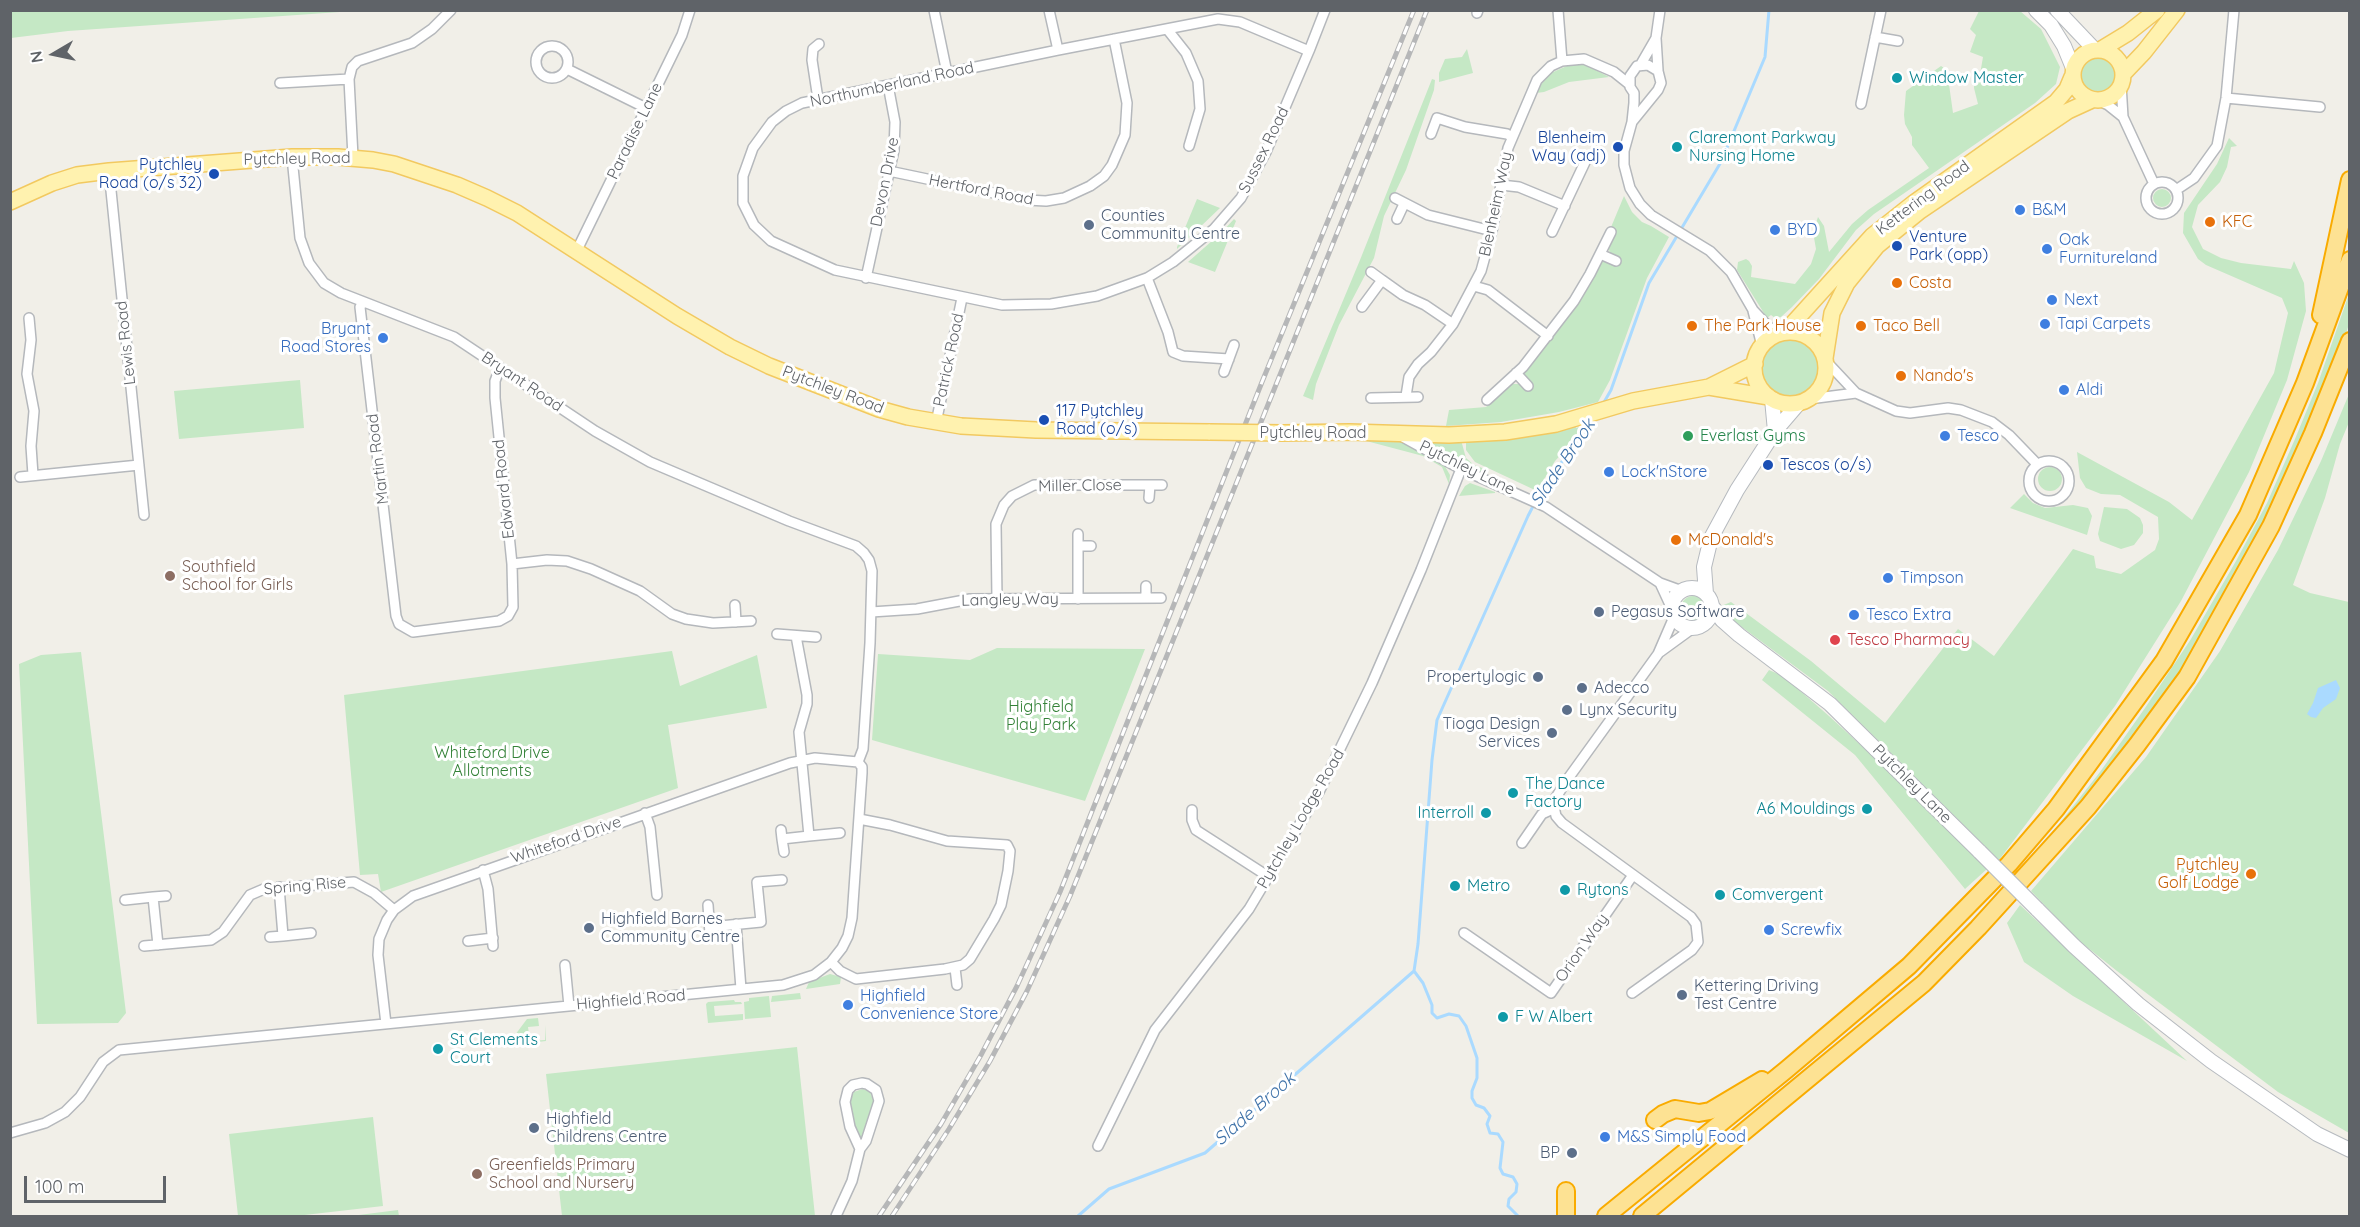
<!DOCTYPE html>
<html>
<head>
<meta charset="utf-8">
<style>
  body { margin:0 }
  #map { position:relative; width:2360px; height:1227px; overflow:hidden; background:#f1efe8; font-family:Quicksand,sans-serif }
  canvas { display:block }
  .frame { position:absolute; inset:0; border:12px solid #5f6368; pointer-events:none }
  .north { position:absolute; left:24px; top:24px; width:60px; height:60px; -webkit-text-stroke:4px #fff; paint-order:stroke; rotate:261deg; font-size:16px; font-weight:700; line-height:24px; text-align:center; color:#5f6368 }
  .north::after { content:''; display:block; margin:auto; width:21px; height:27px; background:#5f6368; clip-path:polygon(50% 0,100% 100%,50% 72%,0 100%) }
  .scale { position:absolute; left:24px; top:1176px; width:142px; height:27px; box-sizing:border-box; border:3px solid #5f6368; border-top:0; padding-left:8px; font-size:18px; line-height:21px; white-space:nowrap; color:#5f6368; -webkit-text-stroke:4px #fff; paint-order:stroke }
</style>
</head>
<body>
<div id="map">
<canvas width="2360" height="1227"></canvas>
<div class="frame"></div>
<div class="north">N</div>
<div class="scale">100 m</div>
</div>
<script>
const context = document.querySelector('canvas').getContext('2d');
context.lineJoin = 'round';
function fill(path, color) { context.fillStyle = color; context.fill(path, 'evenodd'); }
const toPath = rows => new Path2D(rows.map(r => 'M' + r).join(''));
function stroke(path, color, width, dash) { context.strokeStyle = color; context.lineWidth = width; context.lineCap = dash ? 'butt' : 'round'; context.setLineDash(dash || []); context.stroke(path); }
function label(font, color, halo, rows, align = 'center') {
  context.font = font + ' Quicksand,sans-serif'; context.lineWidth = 6; context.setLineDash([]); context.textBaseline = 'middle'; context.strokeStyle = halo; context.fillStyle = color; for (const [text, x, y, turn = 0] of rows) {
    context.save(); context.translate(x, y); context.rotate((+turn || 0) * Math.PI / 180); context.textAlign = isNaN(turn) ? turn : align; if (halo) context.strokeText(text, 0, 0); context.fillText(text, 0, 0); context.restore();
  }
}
const green = toPath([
  [10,11,11,10,354,11,68,31,11,38],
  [1979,11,2020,11,2041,29,2060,67,2056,84,2035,103,1874,214,1856,230,1819,279,1792,307,1781,317,1775,318,1771,315,1767,318,1737,270,1738,262,1746,259,1749,261,1752,266,1751,277,1795,284,1811,264,1816,249,1813,232,1818,217,1824,226,1829,252,1852,224,1868,210,1929,168,1912,145,1912,137,1905,124,1904,115,1906,91,1941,66,1947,70,1953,113,1978,104,1974,88,1974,80,1979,80,1983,57,1970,52,1976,35,1970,29],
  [1467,49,1473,73,1439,82,1439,73,1445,59,1462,57],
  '2079 75a18 18 0 1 1 36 0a18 18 0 1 1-36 0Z',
  [1569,65,1586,65,1609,77,1569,82,1544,92,1536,93,1541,84,1551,73],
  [1432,79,1435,80,1434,90,1406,170,1384,216,1374,258,1339,325,1316,384,1313,400,1303,396,1360,260],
  [2229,138,2237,146,2231,147,2227,167,2220,182,2198,205,2192,227,2203,249,2221,258,2241,263,2291,269,2294,261,2304,283,2306,311,2287,380,2249,472,2181,601,2115,706,1999,860,1828,691,1727,616,1721,606,1731,602,1811,661,1885,723,1958,629,1994,656,2073,549,2094,556,2096,568,2121,574,2155,550,2159,539,2158,517,2120,495,2101,494,2086,488,2080,478,2077,452,2169,502,2192,520,2274,373,2288,313,2282,298,2206,265,2198,259,2183,233,2184,213,2217,164],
  '2153 198a9 9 0 1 1 18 0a9 9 0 1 1-18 0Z',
  [1624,196,1632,212,1642,222,1651,226,1669,237,1647,278,1610,380,1598,402,1559,412,1501,422,1446,426,1449,410,1486,407,1512,384,1521,384,1525,368,1552,338,1577,303,1601,262,1613,255,1610,253,1608,246,1609,232],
  [1197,199,1220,208,1177,249,1177,247],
  [1234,219,1236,221,1215,272,1188,262,1221,233],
  [2349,294,2349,324,2336,364,2292,469,2192,655,2120,758,2049,842,2048,838,2100,772,2145,708,2191,639,2236,561,2267,503,2295,439,2318,383],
  '1760 368a30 30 0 1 1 60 0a30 30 0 1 1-60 0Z',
  [300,380,304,428,179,439,174,391],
  [2349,394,2349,422,2340,444,2325,498,2293,585,2310,593,2349,602,2349,1133,2278,1092,2117,971,2078,940,2031,891,2146,757,2220,651,2278,550,2321,461],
  [1575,423,1576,428,1583,426,1581,433,1555,461,1537,491,1475,462,1466,450,1466,441],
  [1355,438,1404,442,1443,463,1450,475,1449,484,1442,467,1423,456],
  [1461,440,1466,458,1474,465,1485,469,1485,473,1452,460,1419,441],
  '2038 479a12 12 0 1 1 24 0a12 12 0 1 1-24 0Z',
  [1470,483,1495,492,1495,493,1459,496,1465,486],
  [2024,494,2033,503,2045,508,2073,505,2088,508,2092,516,2087,535,2010,508],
  [2104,507,2127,509,2140,518,2143,525,2143,533,2134,545,2121,549,2100,541,2098,534],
  '1681 608a12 12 0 1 1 24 0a12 12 0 1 1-24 0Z',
  [997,648,1145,649,1085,801,872,740,878,654,970,660],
  [672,651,680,686,757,655,767,708,668,725,678,788,381,892,378,874,360,875,344,695],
  [81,652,126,1013,118,1023,37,1024,19,664,41,655],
  [1769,670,1783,676,1829,716,1902,783,1987,869,1965,889,1855,755,1762,680],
  [2020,905,2187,1061,2073,996,2024,962,2007,923],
  [830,974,841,977,840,984,806,989,809,982],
  [800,993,801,999,771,1002,772,996],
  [769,996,771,1017,745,1019,744,1002,749,1001,749,998],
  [734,1000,735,1002,741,1002,742,1004,714,1006,715,1016,743,1014,743,1020,708,1023,706,1004,708,1002],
  [538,1018,539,1026,528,1027,530,1041,545,1040,545,1025,546,1041,513,1045,512,1039,527,1019],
  [797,1047,815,1216,562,1216,546,1074],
  [862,1089,870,1091,874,1103,863,1137,860,1137,857,1135,850,1099,854,1092],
  [373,1117,383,1206,296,1216,238,1216,229,1134],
  [398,1210,399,1216,351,1216]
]);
const water = toPath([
  [2336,680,2340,688,2336,699,2323,708,2316,718,2311,717,2307,714,2313,703,2318,688]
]);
const stream = toPath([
  [1603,404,1611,390,1649,283,1721,162,1765,57,1769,10],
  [1078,1216,1109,1189,1205,1153,1414,971],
  [1518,1216,1508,1206,1509,1199,1516,1192,1517,1184,1513,1177,1503,1174,1500,1168,1503,1142,1498,1134,1490,1133,1487,1124,1490,1116,1484,1108,1476,1105,1472,1098,1472,1091,1477,1078,1477,1058,1466,1026,1459,1016,1449,1014,1437,1018,1432,1013,1432,1005,1423,983,1414,971,1418,944,1432,760,1437,720,1528,516,1543,487,1595,418]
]);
const street = toPath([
  [934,10,947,73],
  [1049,10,1058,50],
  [1558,10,1562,61],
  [1477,13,1478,10],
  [1167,29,1186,53,1198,81,1200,109,1189,146],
  [1875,37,1898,41],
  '536 62a16 16 0 1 1 32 0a16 16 0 1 1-32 0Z',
  [1309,51,1240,22,1218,19,1058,50,802,103,786,111,772,122,753,148,743,176,743,203,754,225,771,241,835,270,1002,305,1051,304,1097,296,1147,278,1173,262,1214,229,1241,198,1266,152,1309,51,1325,10],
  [1641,64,1656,38],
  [567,69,646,108],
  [1658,70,1656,38,1660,10],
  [280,83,349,79],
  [2121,84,2123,117,2154,184],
  [2226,98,2320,107],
  [818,99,812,60,813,49,819,44],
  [2097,100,2108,105,2123,117],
  [1861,104,1881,10],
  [1632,122,1658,90,1661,83,1658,71,1648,65,1637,66,1630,76,1630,87,1634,93,1634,103,1632,122,1624,151,1624,165,1630,188,1640,204,1651,215,1710,251,1731,272,1753,310,1769,327,1781,333],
  [1431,134,1437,118,1465,127,1507,134,1512,137],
  [292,157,300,238,309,263,324,283,341,293,454,337,595,431,650,462,789,521,856,546,864,553,869,560,872,571,870,643,863,749,858,762],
  [353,157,349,79,352,67,358,61,412,43,432,29,451,10],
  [109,171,144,515],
  [889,171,1027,200,1046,201,1064,198,1090,186,1104,176,1112,165,1125,135,1127,103,1114,39],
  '2146 198a16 16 0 1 1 32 0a16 16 0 1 1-32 0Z',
  [1501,185,1519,187,1565,206],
  [2176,190,2194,178,2217,146,2226,98,2234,10],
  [1395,198,1428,215,1492,231],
  [1397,219,1404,204],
  [1552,232,1587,158],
  [577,250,682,35,690,10],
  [1600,254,1616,261],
  [1371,272,1382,280],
  [866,278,894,150,895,122,888,85],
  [1147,278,1168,332,1173,352,1183,356,1229,359],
  [1474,286,1488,290,1548,336],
  [363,302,360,307,396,616,399,624,413,632,499,621,508,616,513,607,512,564,495,398,495,381,500,368],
  [1362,307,1382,280,1403,295,1425,305,1453,324],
  [1753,311,1762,346],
  [29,318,31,340,27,374,34,411,31,446,33,475],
  [1825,360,1856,393,1896,411,1910,413,1948,408,1961,410,1992,422,2009,435,2037,464],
  [1224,372,1234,345],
  [1516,373,1528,386],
  [1406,396,1409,377,1418,364,1431,352,1453,324,1481,271,1492,231,1508,148,1537,80,1551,66,1562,61,1584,59,1614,72,1629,84],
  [1371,398,1418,397],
  [1809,399,1856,393],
  [1487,400,1523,367,1574,301,1590,274,1611,232],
  [936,423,962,298],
  [1401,436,1461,469,1546,507,1660,583,1682,591],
  '2029 481a20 20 0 1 1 40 0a20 20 0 1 1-40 0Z',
  [20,477,139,465],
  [1149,498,1150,485],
  [1078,546,1091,546],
  [512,564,547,560,567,561,591,569,640,591,672,614,686,619,713,623,751,621],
  [1660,583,1672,609],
  [1146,598,1146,586],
  [997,599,996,524,1004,505,1012,496,1034,485,1162,485],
  [1078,599,1078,534],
  [735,605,736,622],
  [871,612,917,609,970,599,1161,598],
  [777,634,816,637],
  [796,636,807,695,807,704,799,732,809,836,840,833],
  [1660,652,1693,628],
  [1192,810,1192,820,1196,830,1269,877],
  [645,813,650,827,657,895],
  [781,830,782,839,809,836],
  [782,839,784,852],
  [1522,843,1542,814,1553,809],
  [483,870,488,889,493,946],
  [279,887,283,936,311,933],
  [153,897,166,896],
  [125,900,153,897,158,945],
  [708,905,710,935],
  [736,924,741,989],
  [710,927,761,922,757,882,782,880],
  [1464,933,1551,993,1633,875],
  [270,937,283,936],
  [468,941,493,938],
  [144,946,211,940,223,932,250,895,264,889,354,882,374,893,394,910],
  [831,962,840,971,856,979,945,969,963,965,970,959,994,919,1001,905,1008,871,1010,851,1007,845,947,841,890,825,859,819],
  [565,965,569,1006],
  [955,968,957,985],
  [1632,993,1692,950,1698,942,1696,924,1691,917,1562,823,1556,816,1553,802,1567,780,1658,654,1674,617],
  [386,1024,378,955,379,939,387,920,394,910,413,896,790,763,815,758,858,762],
  [10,1133,45,1123,65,1112,80,1097,103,1062,119,1050,783,985,814,975,831,962,842,948,848,936,852,918,862,773,862,767,858,762],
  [1098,1146,1155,1030,1249,909,1319,792,1372,683,1421,570,1461,469],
  [836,1216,852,1181,860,1149,866,1141,879,1101,876,1090,867,1084,862,1083,853,1085,848,1090,845,1102,850,1127,860,1149]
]);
const secondary = toPath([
  [2036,10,2051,25,2064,46,2073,68],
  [2057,10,2095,50],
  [1772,399,1775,431],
  '1672 608a20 20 0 1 1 40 0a20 20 0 1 1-40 0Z',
  [1706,594,1704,567,1711,538,1737,490,1775,431,1799,403],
  [1712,606,1722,620,1739,635,1830,704,1980,852],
  [2037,909,2074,946,2138,1004,2211,1061,2317,1134,2350,1150]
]);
const primary = toPath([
  '2073 75a25 25 0 1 1 50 0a25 25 0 1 1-50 0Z',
  [2100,50,2128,33,2157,10],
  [2123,74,2144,52,2177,10],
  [10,202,52,183,77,175,109,171,292,157,338,157,373,160,394,164,457,185,487,198,517,213,677,316,730,347,769,366,879,409,908,417,961,426,1036,430,1210,432],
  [1785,332,1872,236,1915,202,2056,102,2067,89,2072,77],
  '1754 368a36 36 0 1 1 72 0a36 36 0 1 1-72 0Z',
  [1825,358,1832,313,1847,283,1877,246,1920,211,2068,111,2092,100],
  [1709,387,1755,364],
  [1283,433,1349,432,1449,435,1505,432,1556,424,1633,401,1709,387,1769,397]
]);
const highway = toPath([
  [2321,315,2350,180],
  [1655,1120,1663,1114,1675,1109,1699,1113,1710,1111,1762,1080],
  [1566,1191,1566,1216],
  [1606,1216,1786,1070,1909,966,2009,864,2056,809,2164,661,2248,515,2305,383,2350,260],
  [1642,1216,1924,983,1978,928,2088,807,2137,745,2187,677,2271,526,2313,433,2350,341]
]);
const rail = toPath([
  [879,1216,941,1124,981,1055,1017,986,1060,892,1262,382,1414,10],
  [892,1216,949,1129,990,1061,1027,991,1070,896,1427,10]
]);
const secondaryBridge = toPath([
  [1980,852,2037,909]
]);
const primaryBridge = toPath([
  [1210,432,1283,433]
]);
const markers = [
  [1897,78,6,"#0f9aa8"],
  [1618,147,6,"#1a4fb4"],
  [1677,147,6,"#0f9aa8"],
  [214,174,6,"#1a4fb4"],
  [2020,210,6,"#3f7fe0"],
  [2210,222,6,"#e8710a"],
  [1089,225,6,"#5c6f8a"],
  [1775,230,6,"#3f7fe0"],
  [1897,246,6,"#1a4fb4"],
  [2047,249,6,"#3f7fe0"],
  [1897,283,6,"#e8710a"],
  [2052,300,6,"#3f7fe0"],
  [2045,324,6,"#3f7fe0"],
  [1692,326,6,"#e8710a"],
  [1861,326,6,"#e8710a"],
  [383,338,6,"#3f7fe0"],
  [1901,376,6,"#e8710a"],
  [2064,390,6,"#3f7fe0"],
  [1044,420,6,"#1a4fb4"],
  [1688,436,6,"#2e9e5b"],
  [1945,436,6,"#3f7fe0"],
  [1768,465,6,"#1a4fb4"],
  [1609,472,6,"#3f7fe0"],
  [1676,540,6,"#e8710a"],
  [170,576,6,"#8d6e63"],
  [1888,578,6,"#3f7fe0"],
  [1599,612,6,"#5c6f8a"],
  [1854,615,6,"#3f7fe0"],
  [1835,640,6,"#e0444e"],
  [1538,677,6,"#5c6f8a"],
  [1582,688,6,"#5c6f8a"],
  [1567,710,6,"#5c6f8a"],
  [1552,733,6,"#5c6f8a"],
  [1513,793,6,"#0f9aa8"],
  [1867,809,6,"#0f9aa8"],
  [1486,813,6,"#0f9aa8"],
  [2251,874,6,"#e8710a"],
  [1455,886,6,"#0f9aa8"],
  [1565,890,6,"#0f9aa8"],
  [1720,895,6,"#0f9aa8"],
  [589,928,6,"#5c6f8a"],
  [1769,930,6,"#3f7fe0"],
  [1682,995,6,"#5c6f8a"],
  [848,1005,6,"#3f7fe0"],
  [1503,1017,6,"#0f9aa8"],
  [438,1049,6,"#0f9aa8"],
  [534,1128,6,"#5c6f8a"],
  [1605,1137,6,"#3f7fe0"],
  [1572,1153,6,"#5c6f8a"],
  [477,1174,6,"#8d6e63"]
];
const cultureNames = [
  ["Window Master",1909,78],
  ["Claremont Parkway",1689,138],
  ["Nursing Home",1689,156],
  ["The Dance",1525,784],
  ["Factory",1525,802],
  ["A6 Mouldings",1855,809,"right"],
  ["Interroll",1474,813,"right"],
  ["Metro",1467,886],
  ["Rytons",1577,890],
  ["Comvergent",1732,895],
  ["F W Albert",1515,1017],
  ["St Clements",450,1040],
  ["Court",450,1058]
];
const streetNames = [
  ["Northumberland Road",892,85,-12],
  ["Paradise Lane",635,131,-64],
  ["Sussex Road",1264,150,-64],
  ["Pytchley Road",297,159,-1],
  ["Devon Drive",885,182,-79],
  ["Hertford Road",981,190,11],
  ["Kettering Road",1923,198,-37],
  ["Blenheim Way",1496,204,-78],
  ["Lewis Road",126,343,-96],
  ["Patrick Road",949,360,-78],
  ["Bryant Road",522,382,34],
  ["Pytchley Road",833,390,21],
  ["Pytchley Road",1313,433],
  ["Martin Road",378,459,-97],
  ["Pytchley Lane",1467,468,26],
  ["Miller Close",1080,486,-1],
  ["Edward Road",504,489,-96],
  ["Langley Way",1010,600,-1],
  ["Pytchley Lane",1912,784,45],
  ["Pytchley Lodge Road",1301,819,-60],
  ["Whiteford Drive",566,840,-19],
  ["Spring Rise",305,886,-5],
  ["Orion Way",1582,948,-55],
  ["Highfield Road",631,1000,-5]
];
const transitNames = [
  ["Blenheim",1606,138,"right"],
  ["Way (adj)",1606,156,"right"],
  ["Pytchley",202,165,"right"],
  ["Road (o/s 32)",202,183,"right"],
  ["Venture",1909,237],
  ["Park (opp)",1909,255],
  ["117 Pytchley",1056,411],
  ["Road (o/s)",1056,429],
  ["Tescos (o/s)",1780,465]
];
const shopNames = [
  ["B&M",2032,210],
  ["BYD",1787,230],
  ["Oak",2059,240],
  ["Furnitureland",2059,258],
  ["Next",2064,300],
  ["Tapi Carpets",2057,324],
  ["Bryant",371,329,"right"],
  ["Road Stores",371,347,"right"],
  ["Aldi",2076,390],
  ["Tesco",1957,436],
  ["Lock'nStore",1621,472],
  ["Timpson",1900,578],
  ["Tesco Extra",1866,615],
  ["Screwfix",1781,930],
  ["Highfield",860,996],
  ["Convenience Store",860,1014],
  ["M&S Simply Food",1617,1137]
];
const serviceNames = [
  ["Counties",1101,216],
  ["Community Centre",1101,234],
  ["Pegasus Software",1611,612],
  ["Propertylogic",1526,677,"right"],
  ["Adecco",1594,688],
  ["Lynx Security",1579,710],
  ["Tioga Design",1540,724,"right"],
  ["Services",1540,742,"right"],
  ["Highfield Barnes",601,919],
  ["Community Centre",601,937],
  ["Kettering Driving",1694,986],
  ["Test Centre",1694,1004],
  ["Highfield",546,1119],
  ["Childrens Centre",546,1137],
  ["BP",1560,1153,"right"]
];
const foodNames = [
  ["KFC",2222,222],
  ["Costa",1909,283],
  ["The Park House",1704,326],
  ["Taco Bell",1873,326],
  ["Nando's",1913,376],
  ["McDonald's",1688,540],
  ["Pytchley",2239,865,"right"],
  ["Golf Lodge",2239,883,"right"]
];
const leisureNames = [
  ["Everlast Gyms",1700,436]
];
const educationNames = [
  ["Southfield",182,567],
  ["School for Girls",182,585],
  ["Greenfields Primary",489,1165],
  ["School and Nursery",489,1183]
];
const healthNames = [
  ["Tesco Pharmacy",1847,640]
];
const parkNames = [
  ["Highfield",1041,707],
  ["Play Park",1041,725],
  ["Whiteford Drive",492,753],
  ["Allotments",492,771]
];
const waterNames = [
  ["Slade Brook",1563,463,-56],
  ["Slade Brook",1255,1109,-41]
];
fill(green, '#c5e8c5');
fill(water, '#aadaff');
stroke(stream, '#aadaff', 3);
stroke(street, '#b5b8bc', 12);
stroke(secondary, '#b6babf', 16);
stroke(primary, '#f2c960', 18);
stroke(highway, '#f9ab00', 20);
stroke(street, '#fff', 9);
stroke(secondary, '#fff', 14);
stroke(primary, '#fff2af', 15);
stroke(highway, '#fde293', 16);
stroke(rail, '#b6b7b8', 5);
stroke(rail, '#fff', 3, [9]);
stroke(secondaryBridge, '#b6babf', 16, []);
stroke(primaryBridge, '#f2c960', 18, []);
stroke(secondaryBridge, '#fff', 14);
stroke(primaryBridge, '#fff2af', 15);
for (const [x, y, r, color] of markers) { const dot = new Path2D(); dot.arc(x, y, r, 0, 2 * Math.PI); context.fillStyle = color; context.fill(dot); stroke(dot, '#fff', 2); }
label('16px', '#0d838f', '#fff', cultureNames, 'left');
label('16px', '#5f6368', '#fff', streetNames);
label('16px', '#164399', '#fff', transitNames, 'left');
label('16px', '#366cbe', '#fff', shopNames, 'left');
label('16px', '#4e5e75', '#fff', serviceNames, 'left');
label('16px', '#c56008', '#fff', foodNames, 'left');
label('16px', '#27864d', '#fff', leisureNames, 'left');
label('16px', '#785e54', '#fff', educationNames, 'left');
label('16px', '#be3a42', '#fff', healthNames, 'left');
label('16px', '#348238', '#fff', parkNames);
label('italic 18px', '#4174aa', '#fff', waterNames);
</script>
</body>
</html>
